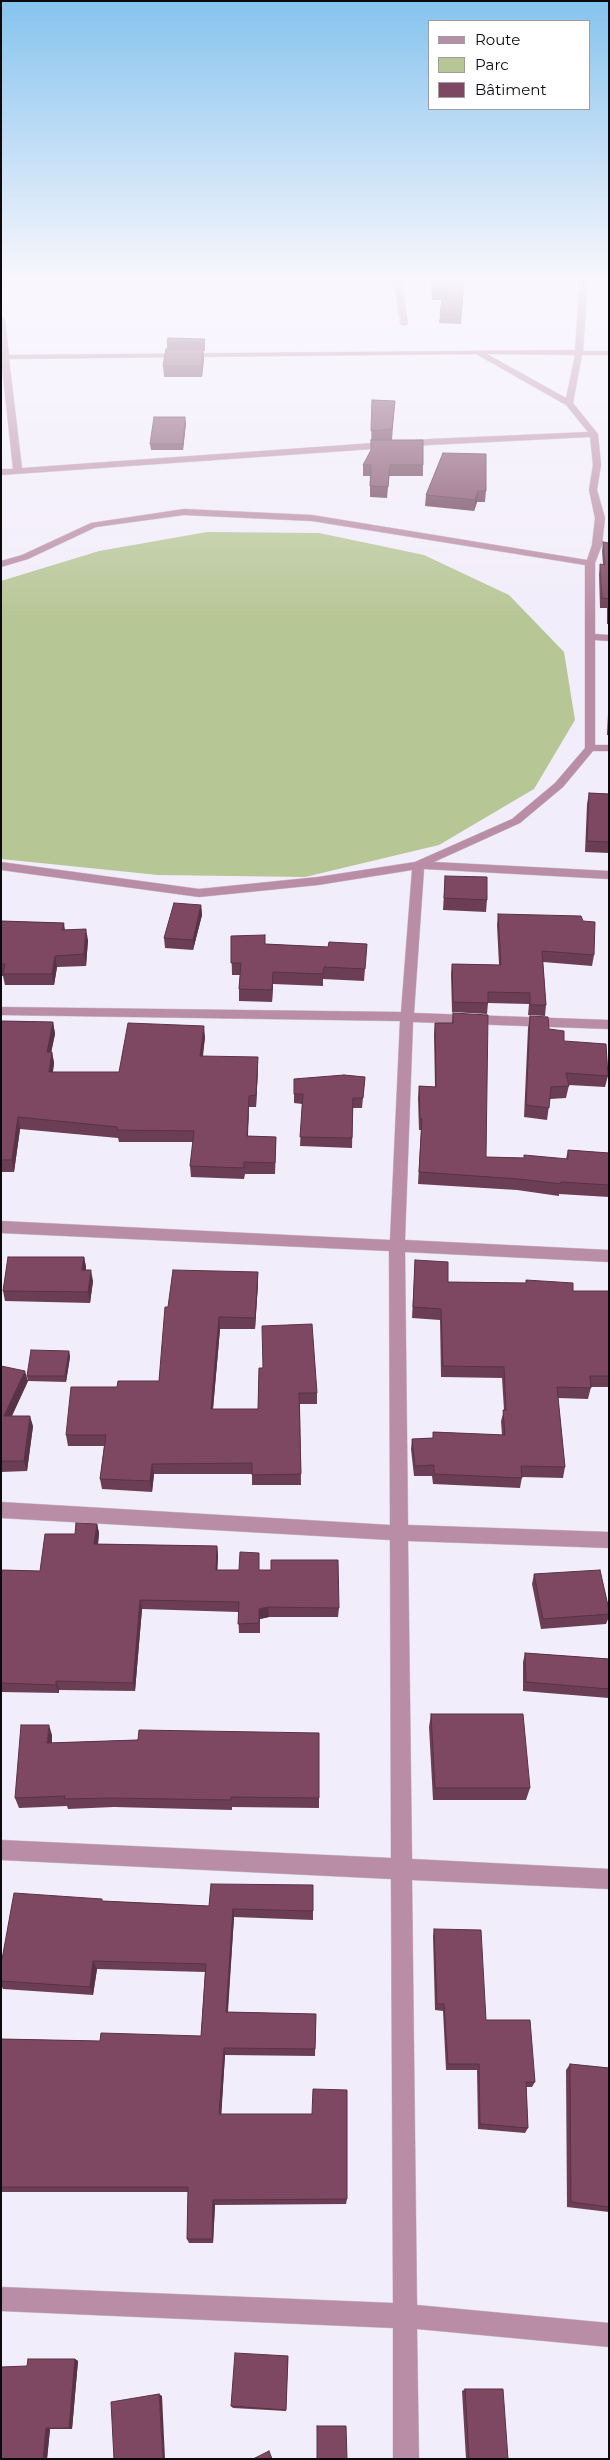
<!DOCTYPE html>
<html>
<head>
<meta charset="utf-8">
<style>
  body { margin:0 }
  #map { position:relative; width:610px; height:2460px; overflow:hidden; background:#f2edfb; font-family:Montserrat,sans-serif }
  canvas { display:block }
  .frame { position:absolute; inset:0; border:2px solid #0c0a0f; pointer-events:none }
  .legend { position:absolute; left:428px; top:20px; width:162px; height:90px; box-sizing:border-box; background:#fff; border:1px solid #9e9d9f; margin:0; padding:6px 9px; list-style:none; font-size:15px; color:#0c0a0f }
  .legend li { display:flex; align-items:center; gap:10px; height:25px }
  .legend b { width:25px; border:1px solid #9e9d9f }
</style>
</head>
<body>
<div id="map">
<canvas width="610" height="2460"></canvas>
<div class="frame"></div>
<ul class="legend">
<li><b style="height:6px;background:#ba8da6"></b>Route</li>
<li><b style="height:14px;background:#b7c695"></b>Parc</li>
<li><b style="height:14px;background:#7e4863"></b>Bâtiment</li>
</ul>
</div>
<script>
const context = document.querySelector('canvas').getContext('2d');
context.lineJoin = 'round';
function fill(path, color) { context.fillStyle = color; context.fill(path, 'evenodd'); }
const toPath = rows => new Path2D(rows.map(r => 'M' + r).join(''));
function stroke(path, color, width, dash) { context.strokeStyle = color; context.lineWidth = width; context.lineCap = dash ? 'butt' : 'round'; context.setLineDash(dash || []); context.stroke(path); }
const green = toPath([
  [207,532,319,533,424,555,509,595,564,652,575,720,534,789,439,845,305,877,158,875,1,859,1,581,99,551]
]);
const street = toPath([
  [393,276,401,276,408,324,404,326,400,324,393,276],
  [580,276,588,276,583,351,609,351,609,355,582,355,573,403,598,434,601,465,597,490,605,518,602,545,595,563,595,634,609,635,609,641,595,640,595,745,609,745,609,751,593,751,563,787,520,823,434,862,609,871,609,879,424,869,414,1013,609,1020,609,1029,413,1022,405,1240,609,1250,609,1262,405,1252,408,1525,609,1532,609,1548,408,1541,412,1859,609,1869,609,1889,412,1880,417,2305,609,2323,609,2347,417,2329,419,2459,393,2459,393,2328,1,2311,1,2287,393,2303,391,1879,1,1860,1,1840,391,1858,390,1540,1,1518,1,1502,390,1525,389,1251,1,1233,1,1221,390,1240,400,1021,1,1015,1,1007,401,1012,412,870,318,885,199,897,1,870,1,862,199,889,318,877,415,862,512,819,555,783,585,748,585,565,312,521,184,515,96,527,28,559,1,567,1,561,22,555,91,523,184,509,312,515,587,560,592,545,595,518,589,490,593,465,590,437,430,445,1,475,1,469,13,469,1,357,1,317,5,319,9,355,575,350,580,276],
  [476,354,566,405,588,432,430,439,22,468,9,359,476,354],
  [487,354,575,355,566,398,487,354]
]);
const wall = toPath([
  [431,276,459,282,464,282,461,324,439,323,442,300,432,300],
  [205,339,205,351,203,351,204,359,202,377,164,377,163,366,167,349,167,343],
  [372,400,395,401,392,440,386,440,423,465,423,476,389,476,387,498,370,497,370,476,363,476,363,465,371,451],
  [186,423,183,450,151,450,150,444],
  [443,453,486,491,485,502,477,502,474,511,425,506,426,495],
  [603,542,609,543,609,624,607,624,607,608,600,608,599,574,600,564,603,565,602,551],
  [609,708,609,735,607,735,608,714],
  [589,793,609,794,609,853,585,852,587,804],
  [445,876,487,900,486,912,443,910],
  [201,905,202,915,193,950,165,948,164,938],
  [498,914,594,955,592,966,543,962,546,1005,545,1016,528,1015,529,1004,488,1003,487,1014,452,1012,451,974,452,964,499,965,497,925],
  [1,921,64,923,65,930,88,940,86,966,57,967,54,985,5,985,3,976,1,976],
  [231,936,265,944,328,947,367,944,364,981,323,979,323,986,273,984,272,1002,239,1001,239,989,240,975,232,975],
  [453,1013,486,1157,566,1159,568,1150,609,1153,609,1197,559,1194,559,1196,517,1190,418,1184,421,1130,419,1130,418,1098,419,1086,435,1087,434,1034,435,1023,452,1023],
  [530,1016,549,1029,608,1076,605,1087,569,1085,566,1098,550,1099,547,1120,524,1117,528,1028],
  [1,1021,53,1022,55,1034,51,1052,52,1052,54,1063,53,1072,119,1072,205,1037,203,1056,258,1068,256,1107,249,1107,248,1136,276,1137,276,1148,275,1174,245,1174,244,1179,191,1177,190,1166,193,1142,119,1142,118,1138,20,1129,14,1172,1,1172],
  [365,1077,362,1108,353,1108,352,1148,300,1146,302,1104,294,1103,294,1079],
  [84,1257,86,1267,86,1270,93,1281,90,1303,5,1301,3,1291],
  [415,1260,448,1282,526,1283,526,1280,573,1291,609,1291,609,1387,591,1387,588,1399,558,1398,565,1467,563,1478,522,1477,520,1488,433,1484,432,1476,414,1476,411,1449,412,1439,433,1438,433,1432,502,1435,501,1421,504,1410,502,1378,441,1377,440,1320,412,1318],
  [258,1272,258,1283,255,1329,220,1329,213,1409,258,1409,259,1368,317,1393,317,1404,300,1404,301,1485,252,1485,252,1474,154,1474,152,1492,102,1489,100,1479,104,1446,68,1446,66,1435,117,1387,159,1381,168,1307],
  [69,1351,70,1357,66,1382,28,1381,27,1376],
  [1,1366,28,1381,12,1416,33,1426,27,1471,1,1472],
  [97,1524,99,1533,98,1544,217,1546,218,1556,217,1570,260,1570,339,1608,338,1617,269,1617,260,1619,260,1633,239,1633,238,1612,142,1609,135,1691,59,1690,59,1693,1,1692,1,1570,40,1571,75,1534],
  [534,1574,609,1610,609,1617,606,1624,541,1629,532,1584],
  [525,1653,609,1659,609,1698,523,1691,523,1662],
  [431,1714,530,1788,526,1800,433,1800,429,1727],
  [319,1733,319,1808,232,1807,232,1810,114,1807,68,1809,67,1806,19,1808,15,1798,52,1735,52,1743],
  [313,1885,313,1920,234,1917,228,2012,316,2014,315,2056,225,2055,221,2114,347,2199,346,2204,215,2205,213,2243,189,2243,187,2239,188,2192,1,2192,1,2039,100,2041,201,2036,205,1972,97,1969,93,1995,3,1989,1,1985,1,1965,103,1901,209,1906],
  [434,1929,486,2020,535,2082,532,2087,526,2087,528,2128,525,2133,478,2129,477,2070,446,2070,443,2011,435,2010,433,1936],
  [570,2064,609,2068,609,2212,567,2207,566,2070],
  [288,2356,286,2411,233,2408,231,2406],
  [75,2359,78,2361,72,2429,50,2429,47,2459,27,2366],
  [465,2389,508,2459,466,2459,462,2391]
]);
const shadedWall = toPath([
  [203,349,204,359,202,377,201,366],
  [185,417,186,423,183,450,183,444],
  [478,491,477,502,474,511,475,500],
  [201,905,202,915,193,950,193,940],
  [86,929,88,940,86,966,84,954],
  [55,956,57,967,54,985,52,974],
  [273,972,273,984,272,1002,272,990],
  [53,1022,55,1034,49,1063,47,1052],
  [204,1026,205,1037,201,1067,200,1056],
  [52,1052,54,1063,51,1083,49,1072],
  [258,1057,258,1068,256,1107,256,1095],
  [249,1096,249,1107,247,1147,247,1136],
  [18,1117,20,1129,14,1172,12,1160],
  [84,1257,86,1267,84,1281,82,1270],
  [91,1270,93,1281,90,1303,88,1292],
  [258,1272,258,1283,255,1329,255,1318],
  [219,1317,220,1329,212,1420,211,1409],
  [69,1351,70,1357,66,1382,65,1376],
  [25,1371,28,1381,7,1426,4,1416],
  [30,1416,33,1426,27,1471,24,1461],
  [152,1464,154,1474,152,1492,150,1481],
  [97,1524,99,1533,97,1554,94,1544],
  [217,1546,218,1556,217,1580,216,1570],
  [140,1600,142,1609,135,1691,133,1683],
  [268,1607,269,1617,260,1619,260,1633,259,1609],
  [56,1681,59,1690,59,1693,56,1685],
  [49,1725,52,1735,51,1754,47,1743],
  [233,1909,234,1917,227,2019,226,2012],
  [93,1961,97,1969,93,1995,90,1987],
  [224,2048,225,2055,221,2120,219,2114],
  [213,2200,215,2205,213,2243,212,2239],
  [75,2359,78,2361,72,2429,69,2428],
  [159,2394,162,2396,165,2459,163,2459],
  [46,2428,50,2429,47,2459,43,2459]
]);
const building = toPath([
  [432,276,458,276,459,282,464,282,461,315,440,314,443,291,432,291,432,276],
  [168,338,205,339,204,342,167,343,168,338],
  [166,349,203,349,201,366,163,366,166,349],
  [372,400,395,401,392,429,371,431,372,400],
  [154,417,185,417,183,444,150,444,154,417],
  [371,440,423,440,423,465,390,465,388,487,370,486,371,465,363,465,371,450,371,440],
  [443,453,486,454,486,491,478,491,475,500,426,495,443,453],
  [603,542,609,543,609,615,609,599,602,598,600,564,605,565,603,542],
  [589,793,609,794,609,842,587,841,589,793],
  [445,876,487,877,487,900,444,898,445,876],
  [174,903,201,905,193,940,164,938,174,903],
  [498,914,581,916,583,921,595,922,594,955,542,951,546,1005,530,1005,530,993,488,992,488,1003,453,1002,452,964,501,965,498,914],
  [1,921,64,923,62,930,86,929,84,954,55,956,52,974,3,974,5,964,1,964,1,921],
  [265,935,265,944,328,947,329,942,367,944,365,969,324,967,323,974,273,972,272,990,239,989,241,963,231,963,231,936,265,935],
  [453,1013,488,1015,486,1157,524,1158,524,1155,568,1159,568,1150,609,1153,609,1185,561,1182,561,1184,519,1179,419,1172,422,1119,420,1119,419,1086,436,1087,435,1023,453,1023,453,1013],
  [530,1016,548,1017,549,1029,564,1031,564,1041,606,1044,608,1076,566,1073,569,1086,551,1087,549,1108,526,1105,530,1016],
  [1,1021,53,1022,47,1052,52,1052,49,1072,119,1072,128,1023,204,1026,200,1056,258,1057,256,1095,249,1096,247,1136,276,1137,275,1163,244,1162,244,1168,190,1166,194,1131,117,1130,117,1127,18,1117,12,1160,1,1160,1,1021],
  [344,1075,365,1077,363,1098,353,1098,352,1138,300,1137,303,1094,294,1094,294,1079,344,1075],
  [8,1257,84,1257,82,1270,91,1270,88,1292,3,1291,8,1257],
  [415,1260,448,1262,448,1282,526,1283,526,1280,573,1283,573,1291,609,1291,609,1376,590,1376,591,1388,557,1387,565,1467,521,1466,522,1478,434,1474,434,1465,415,1466,412,1439,433,1438,433,1432,505,1435,503,1410,506,1410,504,1367,443,1366,441,1309,413,1307,415,1260],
  [173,1270,258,1272,255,1318,219,1317,211,1409,258,1409,259,1368,263,1368,262,1326,312,1324,317,1393,299,1393,301,1474,252,1475,252,1463,152,1464,150,1481,100,1479,106,1435,66,1435,71,1387,117,1387,118,1381,159,1381,165,1307,168,1307,173,1270],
  [31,1350,69,1351,65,1376,27,1376,31,1350],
  [1,1366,25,1371,4,1416,30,1416,24,1461,1,1461,1,1366],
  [76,1523,97,1524,94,1544,217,1546,216,1570,239,1570,240,1552,259,1553,259,1570,271,1570,271,1560,338,1560,339,1608,268,1607,259,1609,259,1623,238,1624,239,1602,140,1600,133,1683,56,1681,56,1685,1,1683,1,1570,40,1571,45,1534,75,1534,76,1523],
  [600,1570,609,1610,609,1614,543,1619,534,1574,600,1570],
  [525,1653,609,1659,609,1689,526,1682,525,1653],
  [431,1714,523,1714,530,1788,435,1788,431,1714],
  [21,1725,49,1725,47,1743,138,1740,139,1730,319,1733,319,1798,231,1797,231,1800,111,1798,64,1799,65,1796,15,1798,21,1725],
  [211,1884,313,1885,313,1911,233,1909,226,2012,316,2014,315,2049,224,2048,219,2114,312,2114,313,2089,347,2090,347,2199,213,2200,212,2239,187,2239,188,2187,1,2187,1,2039,100,2041,101,2033,201,2036,206,1964,93,1961,90,1987,1,1981,1,1965,14,1893,102,1899,102,1901,209,1906,211,1884],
  [434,1929,481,1930,486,2020,530,2020,535,2082,526,2082,528,2128,480,2124,479,2064,448,2064,444,2004,437,2004,434,1929],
  [570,2064,609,2068,609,2207,571,2202,570,2064],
  [235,2353,288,2356,286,2410,231,2406,235,2353],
  [28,2359,75,2359,69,2428,46,2428,43,2459,1,2459,1,2367,27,2366,28,2359],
  [465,2389,503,2389,508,2459,469,2459,465,2389],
  [159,2394,163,2459,114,2459,111,2402,159,2394],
  [317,2426,346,2426,347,2459,317,2459,317,2426],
  [269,2451,272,2459,253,2459,269,2451]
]);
fill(green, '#b7c695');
stroke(street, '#cdc9d5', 1);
fill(street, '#ba8da6');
fill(wall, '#6c3e55');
fill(shadedWall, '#583245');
fill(building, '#7e4863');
stroke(building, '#583245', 1);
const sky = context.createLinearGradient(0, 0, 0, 620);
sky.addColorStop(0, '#85c3ee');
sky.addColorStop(0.45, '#f9f7fd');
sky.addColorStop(1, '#f9f7fd00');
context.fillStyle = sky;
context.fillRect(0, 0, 610, 620);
</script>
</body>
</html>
